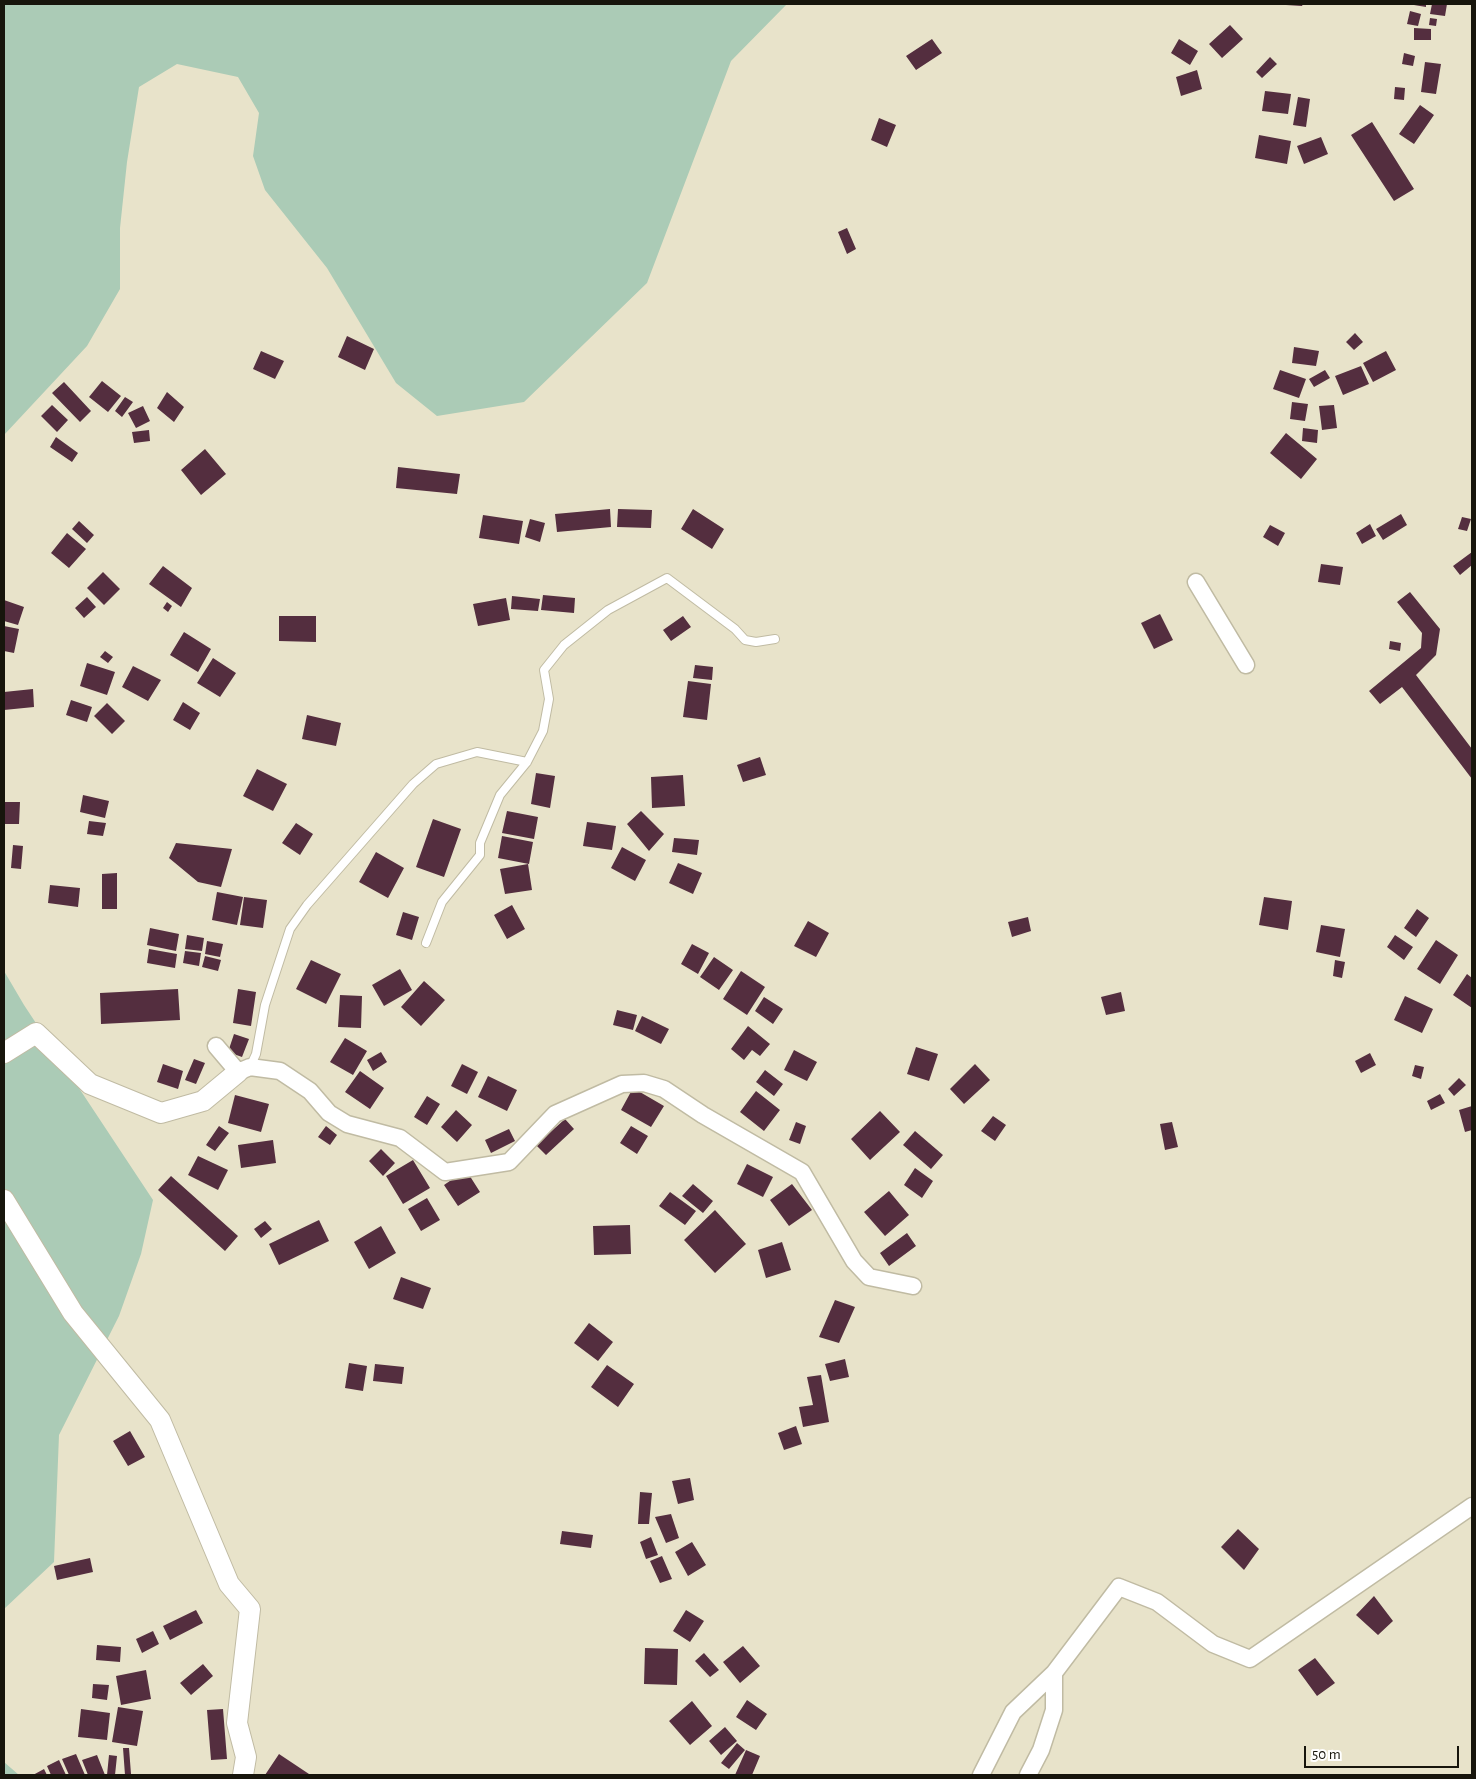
<!DOCTYPE html>
<html>
<head>
<meta charset="utf-8">
<style>
	body { margin:0 }
	#map { position:relative; width:1476px; height:1779px; overflow:hidden; background:#e8e3ca; font-family:"Alegreya Sans",sans-serif }
	canvas { display:block }
	.frame { position:absolute; inset:0; border:5px solid #17150c; pointer-events:none }
	.scale { position:absolute; left:1304px; top:1746px; width:155px; height:22px; box-sizing:border-box; border:2px solid #17150c; border-top:0; padding-left:6px; font-size:15px; line-height:18px; white-space:nowrap; color:#17150c; -webkit-text-stroke:4px #fff; paint-order:stroke }
</style>
</head>
<body>
<div id="map">
<canvas width="1476" height="1779"></canvas>
<div class="frame"></div>
<div class="scale">50 m</div>
</div>
<script>
const c = document.querySelector('canvas').getContext('2d');
c.lineJoin = 'round';
function paint(path, color) {
  c.fillStyle = color;
  c.fill(path, 'evenodd');
}
function shape(rows) {
  const path = new Path2D();
  for (const r of rows) {
    path.moveTo(r[0], r[1]);
    for (let i = 2; i < r.length; i += 2) path.lineTo(r[i], r[i + 1]);
  }
  return path;
}
function trace(path, color, width, dash) {
  c.strokeStyle = color;
  c.lineWidth = width;
  c.lineCap = dash ? 'butt' : 'round';
  c.setLineDash(dash || []);
  c.stroke(path);
}
paint(shape([
	[4,4,787,4,731,61,647,283,524,402,437,416,396,383,327,268,265,190,253,156,259,113,238,77,177,64,139,87,127,162,120,228,120,289,87,346,4,435],
	[4,971,24,1005,153,1200,141,1254,119,1316,59,1435,54,1562,4,1609],
	[4,1762,19,1775,4,1775]
]), '#abcbb6');
paint(shape([
	[1286,4,1303,4,1302,6,1286,5],
	[1408,4,1426,4,1426,7],
	[1432,4,1447,4,1445,16,1430,14],
	[1410,11,1421,14,1418,26,1407,24],
	[1430,18,1437,19,1436,26,1429,25],
	[1230,25,1243,39,1222,58,1209,44],
	[1414,28,1431,29,1431,40,1414,40],
	[932,39,942,53,916,70,906,56],
	[1179,39,1198,51,1190,65,1171,53],
	[1404,53,1415,56,1413,66,1402,64],
	[1270,57,1277,64,1262,78,1256,72],
	[1425,62,1441,64,1436,94,1421,92],
	[1197,70,1202,89,1181,96,1176,77],
	[1395,87,1405,88,1404,100,1394,99],
	[1265,91,1291,94,1288,114,1262,111],
	[1298,97,1310,99,1306,127,1293,125],
	[1420,105,1434,115,1414,144,1399,134],
	[879,118,896,125,887,147,871,140],
	[1372,122,1414,189,1394,201,1351,135],
	[1259,135,1291,141,1287,164,1255,158],
	[1321,137,1328,154,1304,164,1297,146],
	[847,228,856,249,847,254,838,232],
	[1355,333,1363,342,1354,350,1346,342],
	[347,336,374,349,365,370,338,357],
	[1294,347,1319,351,1316,366,1292,363],
	[261,351,284,361,275,379,253,369],
	[1386,351,1396,370,1373,382,1363,363],
	[1361,366,1369,384,1343,395,1335,376],
	[1280,370,1306,379,1299,398,1273,389],
	[1325,370,1330,378,1314,387,1309,379],
	[102,381,121,396,108,412,89,397],
	[64,382,91,411,80,422,52,393],
	[167,392,184,407,174,422,157,408],
	[125,397,133,402,122,417,115,411],
	[1292,402,1308,404,1305,421,1290,419],
	[52,405,68,420,57,432,41,416],
	[1334,405,1337,428,1322,430,1319,406],
	[143,406,150,421,136,428,128,413],
	[1303,428,1318,430,1317,443,1302,441],
	[149,430,150,441,134,443,132,432],
	[1286,433,1317,459,1301,479,1270,453],
	[56,437,78,453,72,462,50,447],
	[205,449,226,474,201,495,181,470],
	[398,467,460,474,457,494,396,488],
	[610,509,611,527,557,532,555,514],
	[618,509,652,510,651,528,617,527],
	[693,509,724,529,712,549,681,529],
	[1401,514,1407,525,1383,540,1376,529],
	[483,515,523,521,519,544,479,538],
	[1462,517,1471,519,1467,531,1458,529],
	[530,519,545,523,540,542,525,537],
	[79,521,94,535,87,543,72,529],
	[1370,524,1376,536,1362,544,1356,533],
	[1270,525,1285,533,1278,546,1263,537],
	[67,533,86,549,69,568,51,553],
	[1472,552,1472,565,1460,575,1453,566],
	[1321,564,1343,567,1340,585,1318,582],
	[163,566,192,588,181,607,149,584],
	[103,572,120,589,104,605,87,588],
	[1410,592,1440,629,1436,655,1416,675,1472,749,1472,779,1402,687,1380,704,1369,691,1421,648,1422,633,1397,602],
	[543,595,575,598,574,613,541,610],
	[512,596,540,599,538,611,511,609],
	[87,597,96,607,84,618,75,608],
	[506,598,510,620,478,626,473,604],
	[4,600,24,607,18,625,4,621],
	[167,602,172,606,168,612,163,608],
	[1160,614,1173,640,1154,649,1141,623],
	[279,616,316,616,316,642,279,641],
	[683,616,691,627,671,641,663,630],
	[4,626,19,629,14,653,4,651],
	[184,632,211,649,198,672,170,655],
	[1390,641,1401,643,1400,651,1389,649],
	[105,651,113,657,108,663,100,657],
	[213,658,236,673,220,697,197,683],
	[87,663,115,672,107,695,80,686],
	[695,665,713,667,712,680,693,678],
	[133,666,161,680,148,701,122,687],
	[688,681,711,684,707,720,683,717],
	[33,689,34,707,4,710,4,692],
	[71,700,92,707,87,722,66,715],
	[183,702,200,713,190,730,173,720],
	[107,703,125,721,112,734,94,716],
	[307,715,341,723,336,746,302,739],
	[760,757,766,775,743,782,737,765],
	[257,769,287,784,273,811,243,796],
	[536,773,555,776,550,808,531,804],
	[683,775,685,806,652,808,651,777],
	[83,795,109,801,105,818,80,812],
	[4,802,20,802,19,824,4,824],
	[507,811,538,817,534,839,502,833],
	[641,811,664,834,649,851,627,824],
	[433,819,461,829,444,877,416,867],
	[89,821,106,823,103,836,87,834],
	[587,822,616,826,612,850,583,846],
	[296,823,313,834,300,855,282,843],
	[502,836,533,842,529,864,498,858],
	[674,838,699,840,697,855,672,852],
	[176,843,232,849,221,887,198,882,169,858],
	[13,845,23,846,21,869,11,868],
	[622,847,646,860,635,881,611,868],
	[376,852,404,868,388,898,359,882],
	[678,863,702,873,693,894,669,883],
	[528,864,532,890,505,894,500,869],
	[117,873,117,909,102,909,102,874],
	[50,885,80,888,78,907,48,903],
	[217,892,243,897,237,925,212,920],
	[244,897,267,900,263,928,240,925],
	[1264,897,1292,901,1288,930,1259,925],
	[512,905,525,929,507,939,494,915],
	[1417,909,1429,918,1416,937,1404,928],
	[403,912,419,917,412,940,396,935],
	[1028,917,1031,931,1012,937,1008,922],
	[808,921,829,933,816,957,794,946],
	[1321,925,1345,929,1340,957,1316,952],
	[150,928,179,934,176,951,147,945],
	[187,935,204,938,202,951,185,949],
	[1395,935,1413,947,1404,960,1387,947],
	[1436,940,1458,955,1440,984,1417,969],
	[207,941,223,944,220,957,205,954],
	[692,944,709,953,698,974,681,964],
	[149,949,177,954,175,968,147,963],
	[185,951,201,953,199,966,183,963],
	[205,956,221,960,218,971,202,967],
	[714,957,733,970,719,990,700,977],
	[311,960,341,974,326,1004,296,989],
	[1335,960,1345,962,1342,978,1333,976],
	[400,969,412,990,384,1006,372,985],
	[741,971,765,987,747,1015,723,999],
	[1467,974,1472,978,1472,1008,1453,995],
	[424,981,445,1000,421,1026,401,1007],
	[178,989,180,1020,101,1024,100,993],
	[238,989,256,992,251,1026,233,1023],
	[1121,992,1125,1011,1106,1015,1101,997],
	[340,995,362,996,361,1028,338,1027],
	[1405,996,1433,1009,1422,1033,1394,1020],
	[764,997,783,1009,773,1024,755,1011],
	[617,1010,637,1015,633,1030,613,1025],
	[642,1016,669,1029,661,1044,635,1031],
	[748,1026,770,1044,760,1056,752,1050,744,1060,731,1049],
	[234,1034,249,1039,242,1057,228,1052],
	[345,1038,367,1051,353,1075,330,1062],
	[916,1047,938,1054,929,1081,907,1074],
	[794,1050,817,1062,807,1081,784,1070],
	[381,1052,387,1062,373,1071,367,1060],
	[1370,1053,1376,1065,1361,1073,1355,1061],
	[194,1059,205,1063,196,1084,185,1080],
	[163,1064,183,1071,178,1089,157,1082],
	[462,1064,478,1072,467,1094,451,1086],
	[975,1064,990,1080,964,1104,950,1089],
	[1415,1065,1424,1067,1421,1079,1412,1076],
	[765,1070,783,1084,774,1096,756,1082],
	[360,1071,384,1088,370,1109,345,1092],
	[488,1076,517,1090,507,1111,478,1097],
	[1459,1078,1466,1085,1454,1096,1448,1089],
	[633,1088,664,1106,651,1127,621,1110],
	[756,1091,780,1110,764,1131,740,1112],
	[1440,1094,1445,1103,1431,1110,1427,1101],
	[235,1095,269,1104,261,1132,228,1123],
	[427,1096,440,1104,427,1125,414,1117],
	[1472,1106,1472,1130,1465,1132,1459,1110],
	[456,1110,472,1125,457,1142,441,1127],
	[880,1111,900,1132,870,1160,851,1139],
	[993,1116,1006,1125,995,1141,981,1131],
	[565,1119,574,1129,546,1155,536,1145],
	[796,1122,806,1126,800,1144,789,1140],
	[1172,1122,1178,1147,1165,1150,1160,1124],
	[219,1126,229,1133,215,1151,206,1145],
	[326,1126,337,1135,330,1145,318,1137],
	[631,1126,648,1136,637,1154,620,1143],
	[509,1129,515,1141,491,1153,485,1140],
	[915,1131,943,1155,931,1169,903,1145],
	[273,1140,276,1163,241,1168,238,1145],
	[381,1149,395,1163,383,1176,369,1161],
	[198,1156,228,1170,218,1190,188,1175],
	[413,1160,430,1188,403,1204,386,1176],
	[747,1164,773,1177,763,1197,737,1184],
	[915,1168,933,1181,922,1198,904,1185],
	[466,1170,480,1192,458,1206,444,1185],
	[171,1176,238,1236,225,1251,158,1190],
	[693,1184,713,1201,703,1213,682,1196],
	[792,1184,812,1210,789,1226,770,1200],
	[889,1191,909,1215,885,1236,864,1212],
	[670,1192,696,1211,685,1225,659,1206],
	[427,1198,440,1220,421,1231,408,1209],
	[715,1210,746,1244,715,1273,684,1240],
	[319,1220,329,1241,279,1265,269,1244],
	[265,1221,272,1229,261,1238,254,1229],
	[630,1225,631,1254,594,1255,593,1226],
	[381,1226,396,1253,369,1269,354,1242],
	[907,1233,916,1246,889,1266,880,1253],
	[782,1242,791,1270,766,1278,758,1250],
	[401,1277,431,1288,423,1309,393,1299],
	[835,1300,855,1307,839,1343,819,1337],
	[589,1323,613,1342,598,1361,574,1343],
	[845,1359,849,1377,830,1381,825,1364],
	[349,1363,367,1366,363,1391,345,1388],
	[375,1364,404,1367,402,1384,373,1381],
	[607,1365,634,1384,618,1407,591,1387],
	[821,1375,829,1422,803,1427,799,1407,813,1405,807,1377],
	[796,1426,802,1444,784,1450,778,1433],
	[130,1431,145,1457,128,1466,113,1441],
	[690,1478,694,1500,678,1504,672,1481],
	[640,1492,652,1493,649,1524,638,1524],
	[671,1514,679,1538,666,1543,655,1517],
	[1238,1529,1259,1549,1244,1570,1221,1547],
	[562,1531,593,1535,591,1548,560,1544],
	[651,1537,658,1555,646,1559,640,1542],
	[692,1542,706,1565,688,1576,675,1552],
	[662,1556,672,1579,660,1583,650,1561],
	[90,1558,93,1572,57,1580,54,1566],
	[1374,1596,1393,1621,1378,1635,1356,1615],
	[196,1610,203,1623,170,1640,163,1626],
	[686,1610,704,1621,690,1642,673,1631],
	[153,1631,159,1644,142,1653,136,1639],
	[97,1645,121,1647,120,1662,96,1660],
	[743,1646,760,1666,740,1683,723,1662],
	[645,1648,678,1649,677,1685,644,1684],
	[704,1653,719,1670,710,1677,695,1661],
	[1315,1658,1335,1683,1317,1696,1298,1670],
	[203,1664,213,1676,191,1695,180,1683],
	[146,1670,151,1699,121,1705,116,1676],
	[93,1684,109,1685,107,1700,92,1698],
	[747,1700,767,1714,756,1730,736,1717],
	[692,1701,712,1726,690,1745,669,1721],
	[118,1707,143,1711,137,1746,112,1742],
	[81,1709,110,1713,107,1740,78,1737],
	[223,1709,227,1759,211,1760,207,1710],
	[725,1727,737,1741,721,1755,709,1741],
	[737,1743,745,1750,729,1769,721,1763],
	[123,1748,129,1748,131,1774,125,1775],
	[746,1750,760,1756,752,1775,735,1775],
	[76,1754,85,1775,69,1775,62,1759],
	[279,1754,309,1774,308,1775,265,1775],
	[97,1755,105,1775,88,1775,82,1760],
	[109,1755,117,1756,115,1775,107,1775],
	[59,1760,66,1775,51,1775,47,1766],
	[44,1769,47,1775,33,1775]
]), '#542e3f');
const service = shape([
	[426,943,442,902,480,855,480,843,500,795,527,762,543,731,549,699,544,670,564,645,608,610,667,578,735,629,745,640,756,642,775,639],
	[250,1067,256,1054,265,1005,290,929,307,905,413,784,436,764,477,752,527,762]
]);
const minor = shape([
	[1196,582,1246,665],
	[216,1046,238,1072,250,1067,280,1071,310,1091,329,1113,347,1124,400,1138,445,1172,509,1162,555,1114,622,1084,644,1083,664,1089,703,1115,802,1172,854,1261,869,1277,913,1286],
	[981,1775,1013,1712,1054,1673,1119,1587,1157,1602,1213,1644,1250,1659,1472,1506],
	[1028,1775,1041,1750,1054,1710,1054,1673]
]);
const tertiary = shape([
	[4,1053,36,1033,90,1084,161,1113,203,1101,238,1072],
	[4,1200,73,1313,160,1420,229,1584,250,1609,237,1723,246,1757,243,1775]
]);
trace(service, '#c0bba3', 10);
trace(minor, '#c0bba3', 19);
trace(tertiary, '#c0bba3', 22);
trace(service, '#fff', 8);
trace(minor, '#fff', 16);
trace(tertiary, '#fff', 20);
</script>
</body>
</html>
